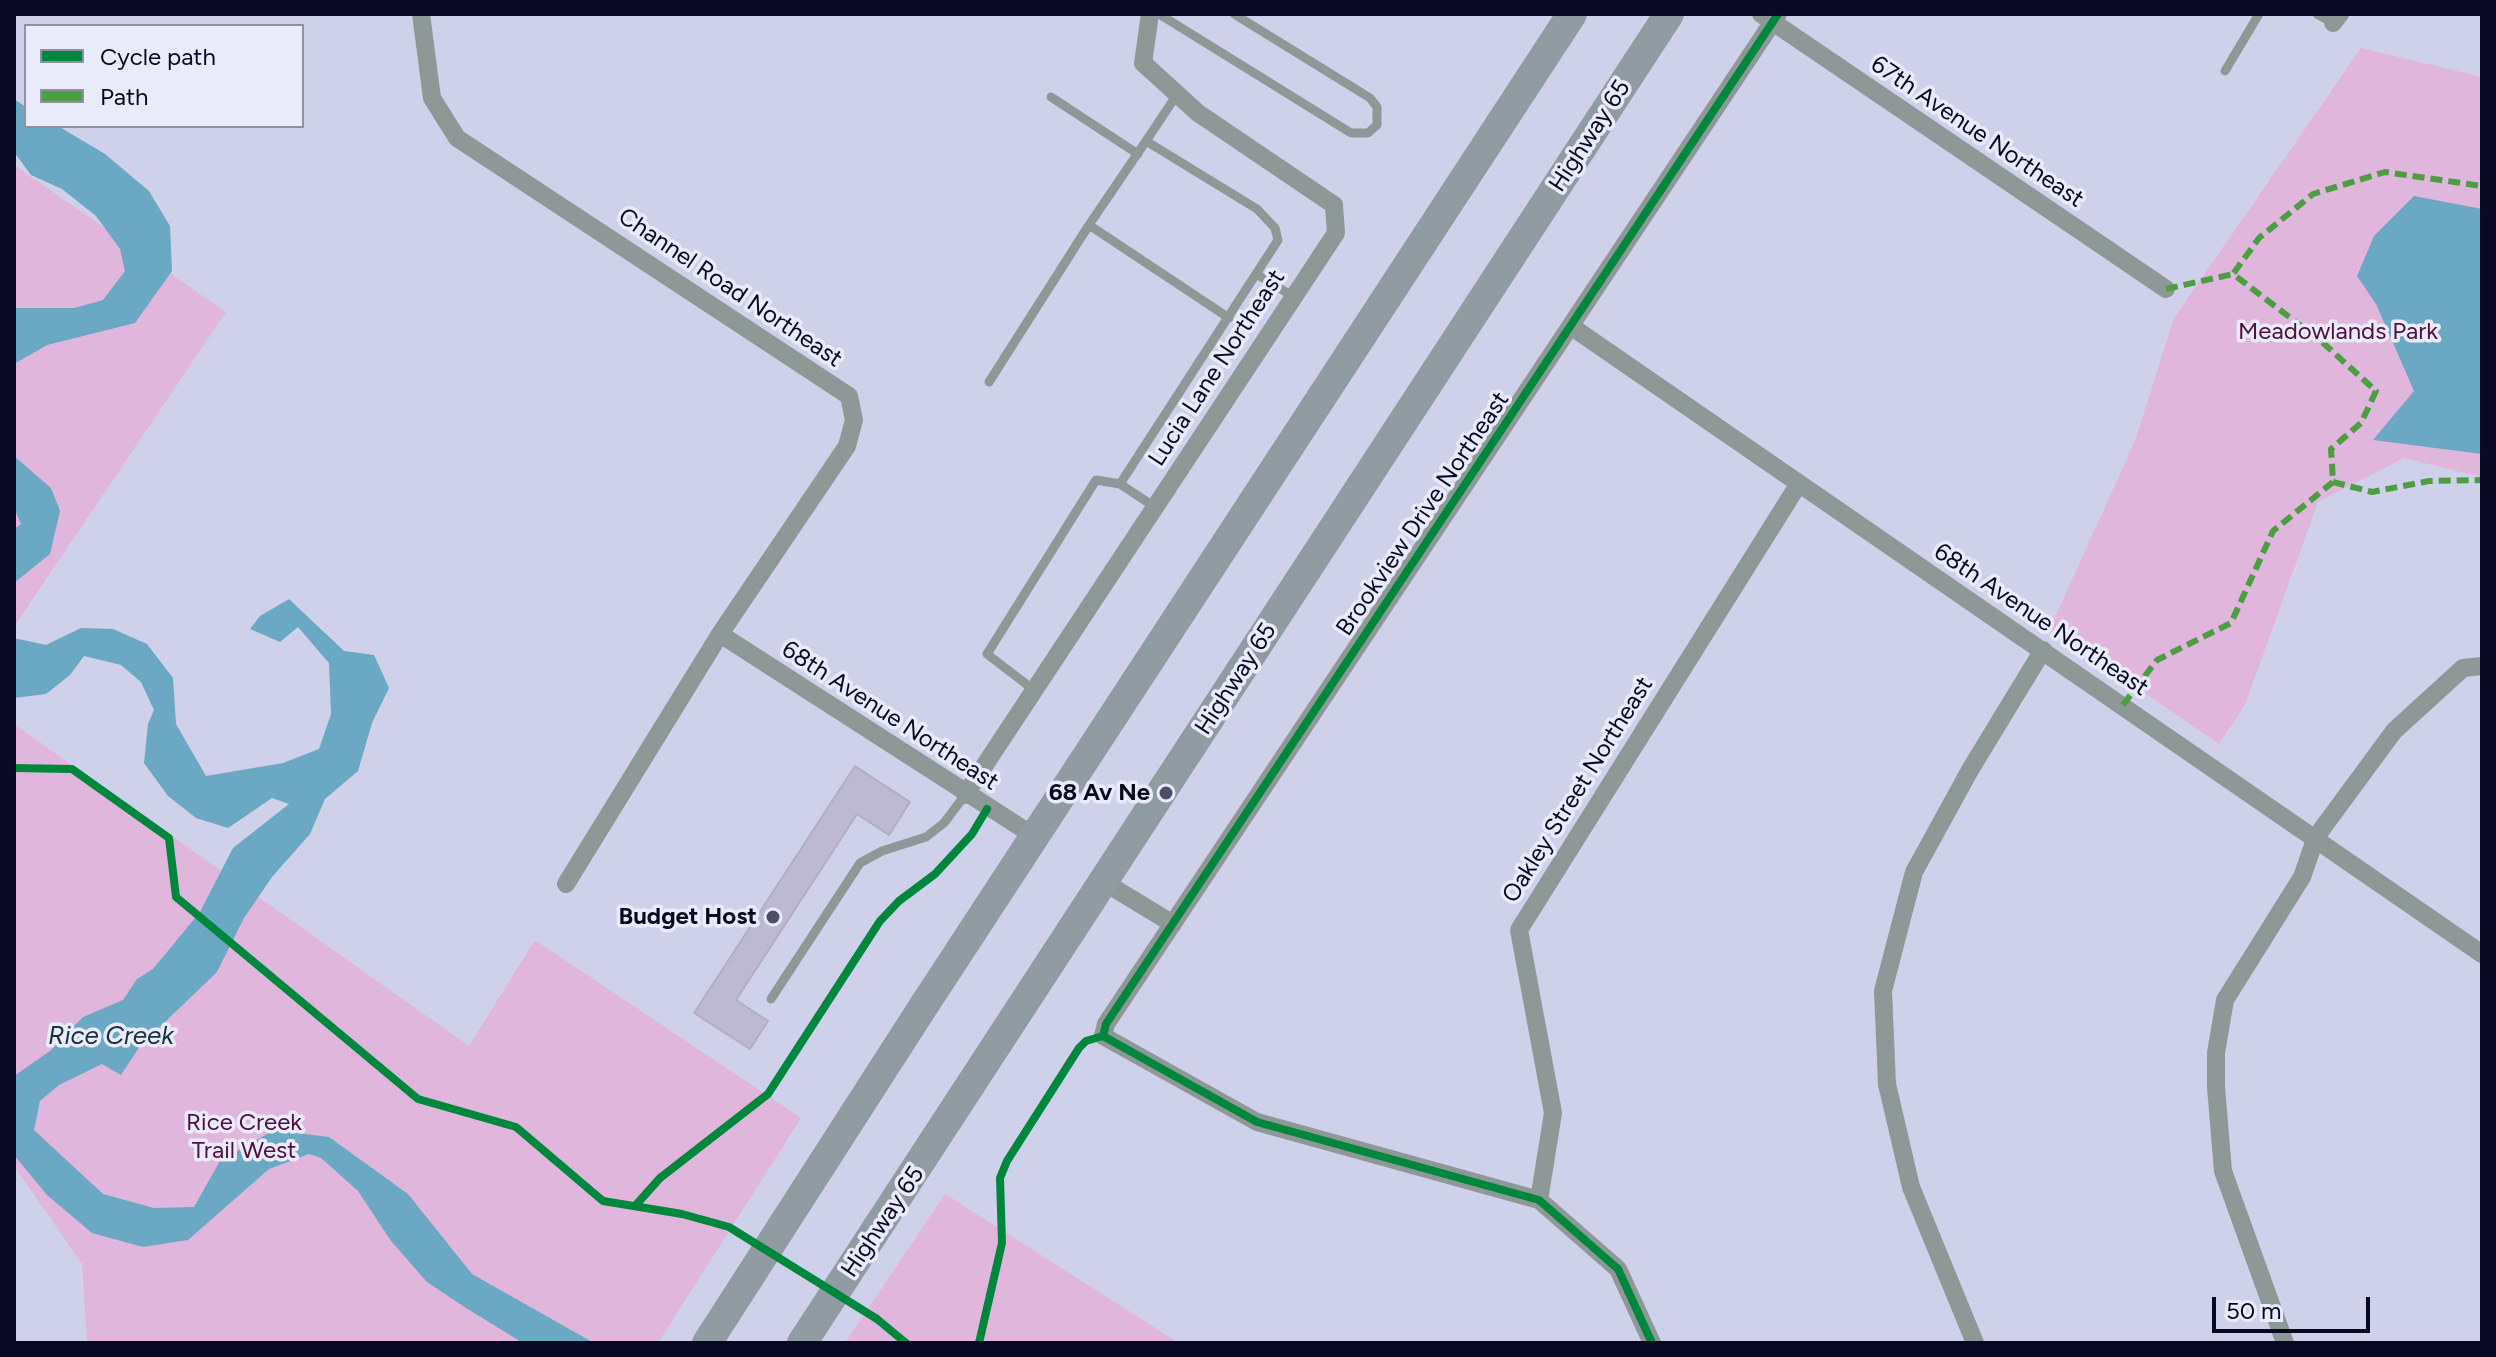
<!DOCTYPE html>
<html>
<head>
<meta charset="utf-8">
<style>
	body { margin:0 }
	#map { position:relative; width:2496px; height:1357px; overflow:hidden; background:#cfd1ea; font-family:Figtree,sans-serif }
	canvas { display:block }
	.frame { position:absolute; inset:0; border:16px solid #090822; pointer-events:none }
	.legend { position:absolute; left:24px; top:24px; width:280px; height:104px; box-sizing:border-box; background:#e9ebfb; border:2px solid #8f90a4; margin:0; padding:10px 14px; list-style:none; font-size:24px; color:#090822 }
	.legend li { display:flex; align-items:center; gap:16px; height:40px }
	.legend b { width:40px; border:2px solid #8f90a4 }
	.scale { position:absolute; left:2212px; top:1297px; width:158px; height:36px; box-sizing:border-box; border:4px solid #090822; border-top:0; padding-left:10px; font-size:24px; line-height:28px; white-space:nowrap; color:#090822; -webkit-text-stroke:6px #e9ebfb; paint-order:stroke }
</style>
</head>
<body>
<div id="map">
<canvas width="2496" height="1357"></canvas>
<div class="frame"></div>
<ul class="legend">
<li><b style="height:10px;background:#00873e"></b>Cycle path</li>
<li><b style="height:10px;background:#4c9e41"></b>Path</li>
</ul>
<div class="scale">50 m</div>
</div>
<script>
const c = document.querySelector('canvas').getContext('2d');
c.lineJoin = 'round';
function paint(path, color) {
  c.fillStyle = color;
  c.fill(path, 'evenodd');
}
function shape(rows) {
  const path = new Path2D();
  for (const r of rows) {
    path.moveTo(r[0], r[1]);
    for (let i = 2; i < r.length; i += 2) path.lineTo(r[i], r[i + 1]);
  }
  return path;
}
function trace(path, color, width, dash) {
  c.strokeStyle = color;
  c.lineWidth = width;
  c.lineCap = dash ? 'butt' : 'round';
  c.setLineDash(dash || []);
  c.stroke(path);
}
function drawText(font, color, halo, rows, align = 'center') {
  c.font = font + ' Figtree,sans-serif';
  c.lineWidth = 7;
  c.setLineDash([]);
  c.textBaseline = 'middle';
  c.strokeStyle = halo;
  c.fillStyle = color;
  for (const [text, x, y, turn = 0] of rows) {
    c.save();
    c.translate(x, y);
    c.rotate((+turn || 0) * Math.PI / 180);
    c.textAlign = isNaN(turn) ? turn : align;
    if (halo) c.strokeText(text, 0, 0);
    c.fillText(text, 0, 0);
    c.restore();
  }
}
paint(shape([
	[2361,48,2482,77,2482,477,2404,458,2318,502,2245,705,2219,744,2050,628,2135,441,2174,318],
	[14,165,226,312,14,627],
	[14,724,469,1046,535,940,801,1118,658,1343,87,1343,82,1264,14,1166],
	[945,1194,1179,1343,845,1343]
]), '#e0b6dc');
paint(shape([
	[14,99,26,107,26,126,58,126,105,154,149,191,170,226,172,271,135,323,47,345,14,364,14,308,74,308,103,300,125,271,120,249,96,216,62,189,31,175,14,152],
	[2414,196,2482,209,2482,454,2373,440,2414,391,2376,304,2357,276,2374,236],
	[14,456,51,488,60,511,50,554,14,583,14,529,21,524,14,508],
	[289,599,344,651,374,655,389,688,372,723,358,771,325,799,310,834,272,877,244,918,217,972,140,1046,121,1075,102,1064,59,1085,40,1101,34,1130,103,1194,154,1208,194,1207,220,1161,274,1130,329,1137,408,1194,472,1274,594,1343,523,1343,466,1308,427,1282,391,1241,358,1191,321,1158,309,1154,269,1169,188,1240,143,1247,92,1233,47,1195,14,1155,14,1076,50,1051,83,1017,123,1000,137,979,153,969,200,912,233,848,289,804,272,798,228,828,196,818,168,796,144,763,148,724,154,710,141,682,121,665,84,656,70,675,46,694,14,698,14,638,46,645,81,628,113,629,147,644,173,678,176,724,206,776,283,763,319,749,331,714,329,663,298,627,280,642,250,629,260,616]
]), '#6aa8c3');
const building = shape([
	[855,766,910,802,889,835,857,814,736,1000,768,1021,750,1049,694,1013,855,766]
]);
paint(building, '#bdb9d2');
trace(building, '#b1adc5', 2);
trace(shape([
	[1159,14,1351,133,1368,133,1377,125,1377,107,1370,98,1234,14],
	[2317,14,2333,23],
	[2225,71,2259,14],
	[1051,97,1138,154],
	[1089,225,1146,141],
	[1258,275,1294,297],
	[989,382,1089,225,1229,318],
	[1120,484,1278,240,1275,228,1257,209,1146,141,1176,96],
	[1034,690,987,654,1096,480,1120,484,1155,507],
	[771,999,860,863,882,851,926,837,944,823,965,795]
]), '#8e9897', 9);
trace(shape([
	[421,14,432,98,457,138,849,396,854,420,847,446,720,634,566,884],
	[1761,14,2166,289],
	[2333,23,2340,14],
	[1572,327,2482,954],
	[720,634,1034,836],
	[965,795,1336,233,1334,205,1198,113,1143,63,1150,14],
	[1104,882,1173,924],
	[1539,1200,1553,1113,1519,930,1798,485],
	[1652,1343,1618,1269,1539,1200,1257,1122,1103,1036,1106,1024,1778,14],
	[1975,1343,1911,1187,1887,1084,1883,991,1914,872,1970,770,2043,650],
	[2285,1343,2223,1171,2216,1087,2216,1053,2225,1000,2302,877,2316,837,2394,731,2463,668,2482,666]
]), '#8e9897', 18);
trace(shape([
	[707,1343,921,1010,1572,14],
	[802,1343,1669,14]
]), '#919ca2', 30);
trace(shape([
	[2166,289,2233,274],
	[2333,482,2372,492,2429,481,2482,480],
	[2123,705,2157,660,2231,623,2273,531,2333,482,2331,449,2361,423,2376,391,2322,342,2233,274,2259,238,2313,194,2385,172,2482,186]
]), '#4c9e41', 6, [12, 6]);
trace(shape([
	[14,768,72,769,169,838,176,897,418,1099,516,1127,603,1201,682,1214,729,1227,877,1319,906,1343],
	[1103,1036,1106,1024,1778,14],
	[1103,1036,1257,1122,1539,1200,1618,1269,1652,1343],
	[635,1206,660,1178,768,1094,880,921,899,901,935,874,972,834,987,809],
	[979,1343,1002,1243,1000,1178,1007,1161,1079,1048,1086,1041,1103,1036]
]), '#00873e', 8);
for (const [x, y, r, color] of [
	[1166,793,8,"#4e4e68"],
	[773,917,8,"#4e4e68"]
]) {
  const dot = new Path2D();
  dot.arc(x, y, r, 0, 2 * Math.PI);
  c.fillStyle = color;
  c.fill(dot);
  trace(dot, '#e9ebfb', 3);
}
drawText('24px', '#090822', '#e9ebfb', [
	["67th Avenue Northeast",1977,132,34],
	["Highway 65",1590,136,-57],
	["Channel Road Northeast",730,288,34],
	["Lucia Lane Northeast",1217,368,-57],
	["Brookview Drive Northeast",1423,514,-56],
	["68th Avenue Northeast",2041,620,34],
	["Highway 65",1236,679,-57],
	["68th Avenue Northeast",890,716,33],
	["Oakley Street Northeast",1578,790,-58],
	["Highway 65",883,1222,-56]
]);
drawText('24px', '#500f3e', '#e9ebfb', [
	["Meadowlands Park",2338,332],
	["Rice Creek",244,1123],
	["Trail West",244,1151]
]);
drawText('bold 24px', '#090822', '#e9ebfb', [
	["68 Av Ne",1150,793],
	["Budget Host",757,917]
], 'right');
drawText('italic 26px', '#16313a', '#e9ebfb', [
	["Rice Creek",111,1036]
]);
</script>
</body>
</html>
